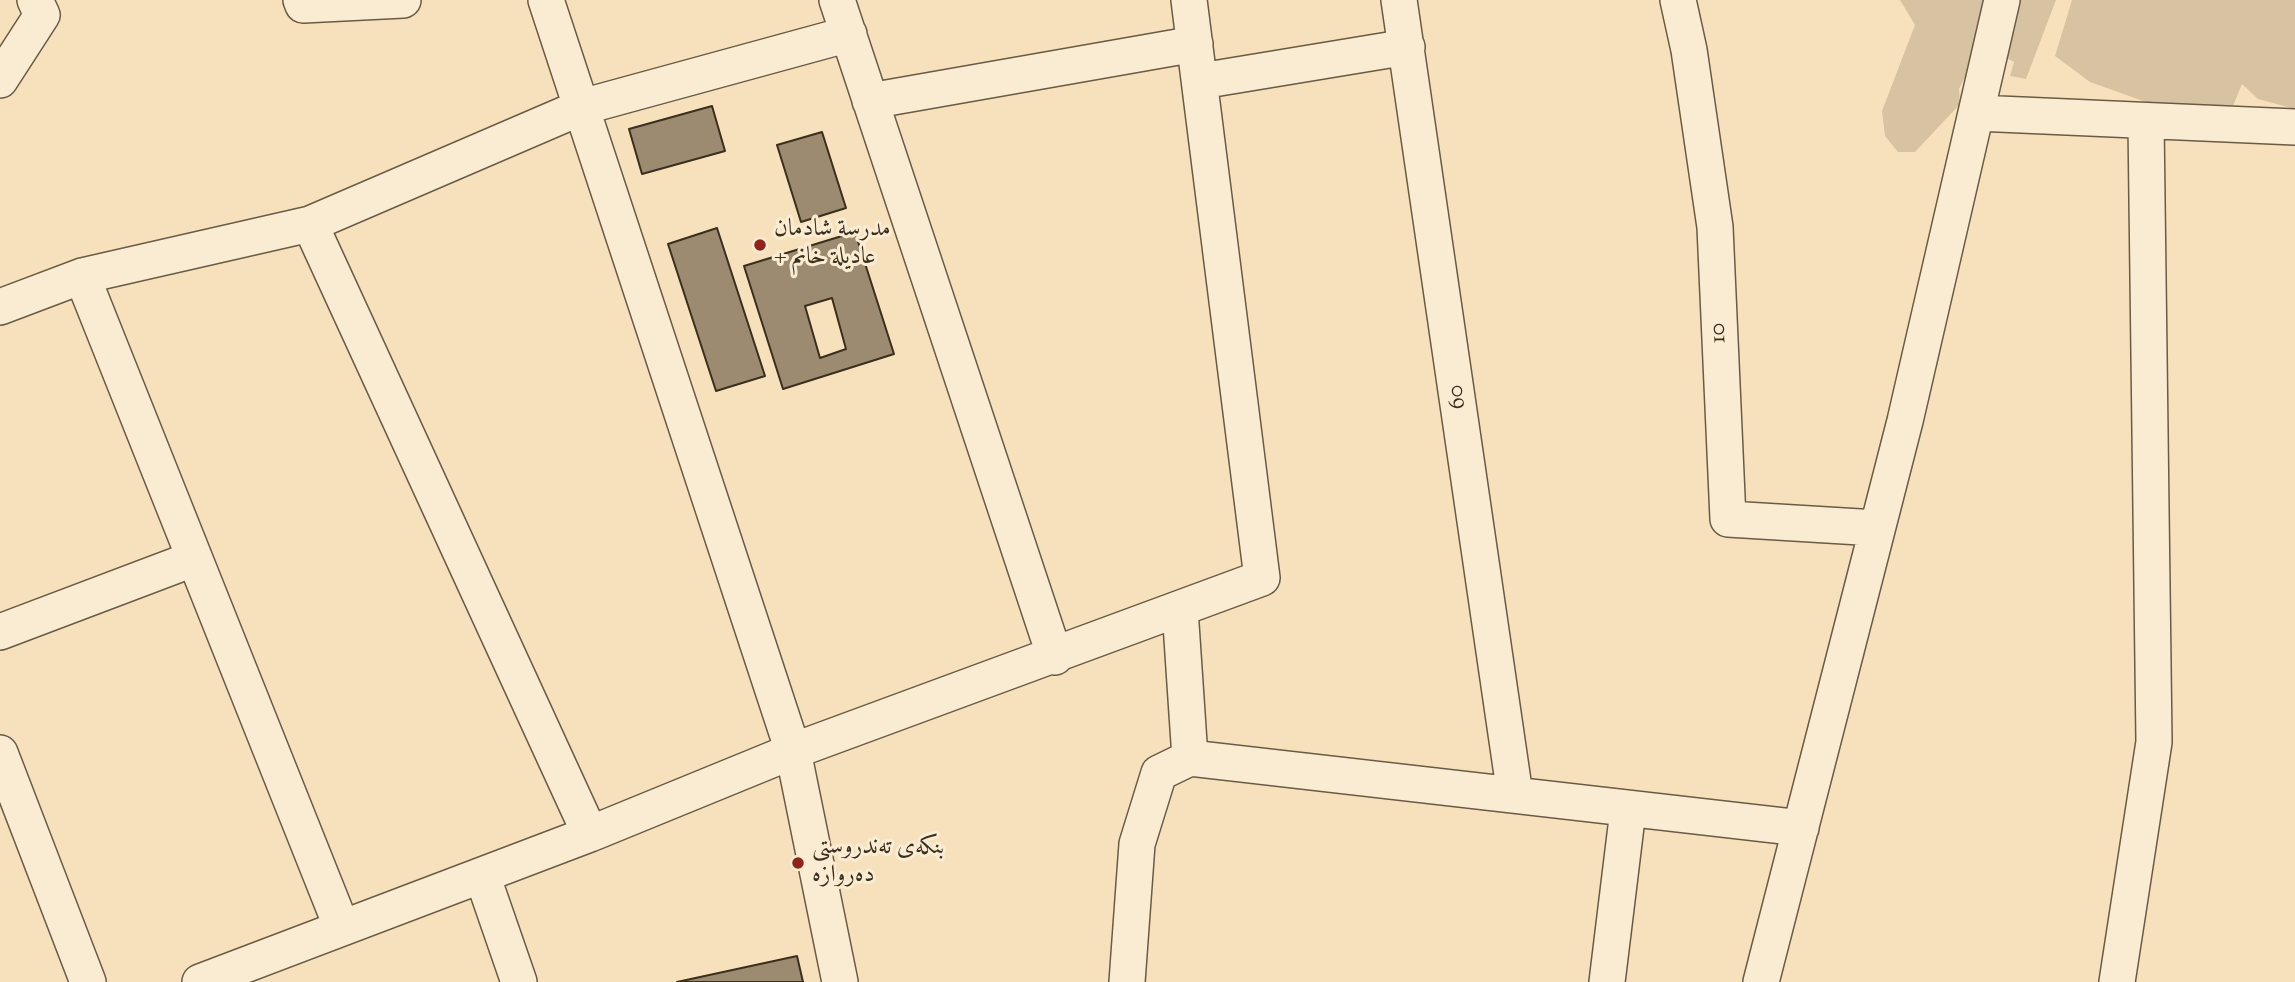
<!DOCTYPE html>
<html>
<head>
<meta charset="utf-8">
<style>
	body { margin:0 }
	canvas { display:block; background:#f7e1bc }
</style>
</head>
<body>
<canvas width="2295" height="982"></canvas>
<script>
const c = document.querySelector('canvas').getContext('2d');
c.lineJoin = 'round';
function paint(path, color) {
  c.fillStyle = color;
  c.fill(path, 'evenodd');
}
function shape(rows) {
  const path = new Path2D();
  for (const r of rows) {
    path.moveTo(r[0], r[1]);
    for (let i = 2; i < r.length; i += 2) path.lineTo(r[i], r[i + 1]);
  }
  return path;
}
function trace(path, color, width, dash) {
  c.strokeStyle = color;
  c.lineWidth = width;
  c.lineCap = dash ? 'butt' : 'round';
  c.setLineDash(dash || []);
  c.stroke(path);
}
function drawText(font, color, halo, rows, align = 'center') {
  c.font = font + ' "Sorts Mill Goudy",Amiri,serif';
  c.lineWidth = 6;
  c.setLineDash([]);
  c.textBaseline = 'middle';
  c.strokeStyle = halo;
  c.fillStyle = color;
  for (const [text, x, y, turn = 0] of rows) {
    c.save();
    c.translate(x, y);
    c.rotate((+turn || 0) * Math.PI / 180);
    c.textAlign = isNaN(turn) ? turn : align;
    if (halo) c.strokeText(text, 0, 0);
    c.fillText(text, 0, 0);
    c.restore();
  }
}
paint(shape([
	[1900,0,2056,0,2026,79,2010,76,2014,62,2001,55,1967,73,1959,89,1960,104,1915,152,1898,152,1885,136,1882,111,1915,25],
	[2072,0,2295,0,2295,109,2258,99,2242,84,2233,106,2196,107,2146,102,2090,82,2055,56]
]), '#d7c3a1');
const building = shape([
	[712,106,725,151,642,174,629,129,712,106],
	[822,132,846,208,801,222,777,145,822,132],
	[717,228,765,376,716,391,668,244,717,228],
	[855,232,894,354,783,389,744,266,855,232],
	[832,298,846,349,820,358,805,306,832,298],
	[797,956,803,982,677,982,797,956]
]);
paint(building, '#9c8b70');
trace(building, '#3a2e1d', 2);
const minor = shape([
	[301,0,303,5,403,0],
	[546,0,793,751,840,982],
	[837,0,1055,657],
	[1399,0,1515,795],
	[1678,0,1689,50,1715,227,1728,519,1877,528],
	[0,80,42,15,35,0],
	[1201,81,1407,47],
	[870,101,1195,44],
	[1976,113,2295,127],
	[310,224,590,834],
	[82,276,342,928],
	[0,307,82,276,310,224,582,107,849,34],
	[1180,609,1190,758],
	[0,632,193,559],
	[0,753,88,982],
	[482,875,519,982],
	[200,982,590,834,793,751,1262,578,1189,0],
	[1127,982,1137,844,1159,773,1190,758,1801,828],
	[1607,982,1628,810],
	[1761,982,1905,421,2002,0],
	[2117,982,2154,742,2146,122]
]);
trace(minor, '#695b45', 38);
trace(minor, '#faecd3', 35);
for (const [x, y, r, color] of [
	[760,245,7,"#8f2418"],
	[798,863,7,"#8f2418"]
]) {
  const dot = new Path2D();
  dot.arc(x, y, r, 0, 2 * Math.PI);
  c.fillStyle = color;
  c.fill(dot);
  trace(dot, '#faecd3', 2.5);
}
drawText('24px', '#3a2e1d', '#faecd3', [
	["مدرسة شادمان",774,231],
	["+ عاديلة خانم",774,259],
	["بنکەی تەندروستی",812,849],
	["دەروازە",812,877]
], 'left');
drawText('24px', '#3a2e1d', '#faecd3', [
	["10",1720,333,-93],
	["09",1457,397,82]
]);
</script>
</body>
</html>
